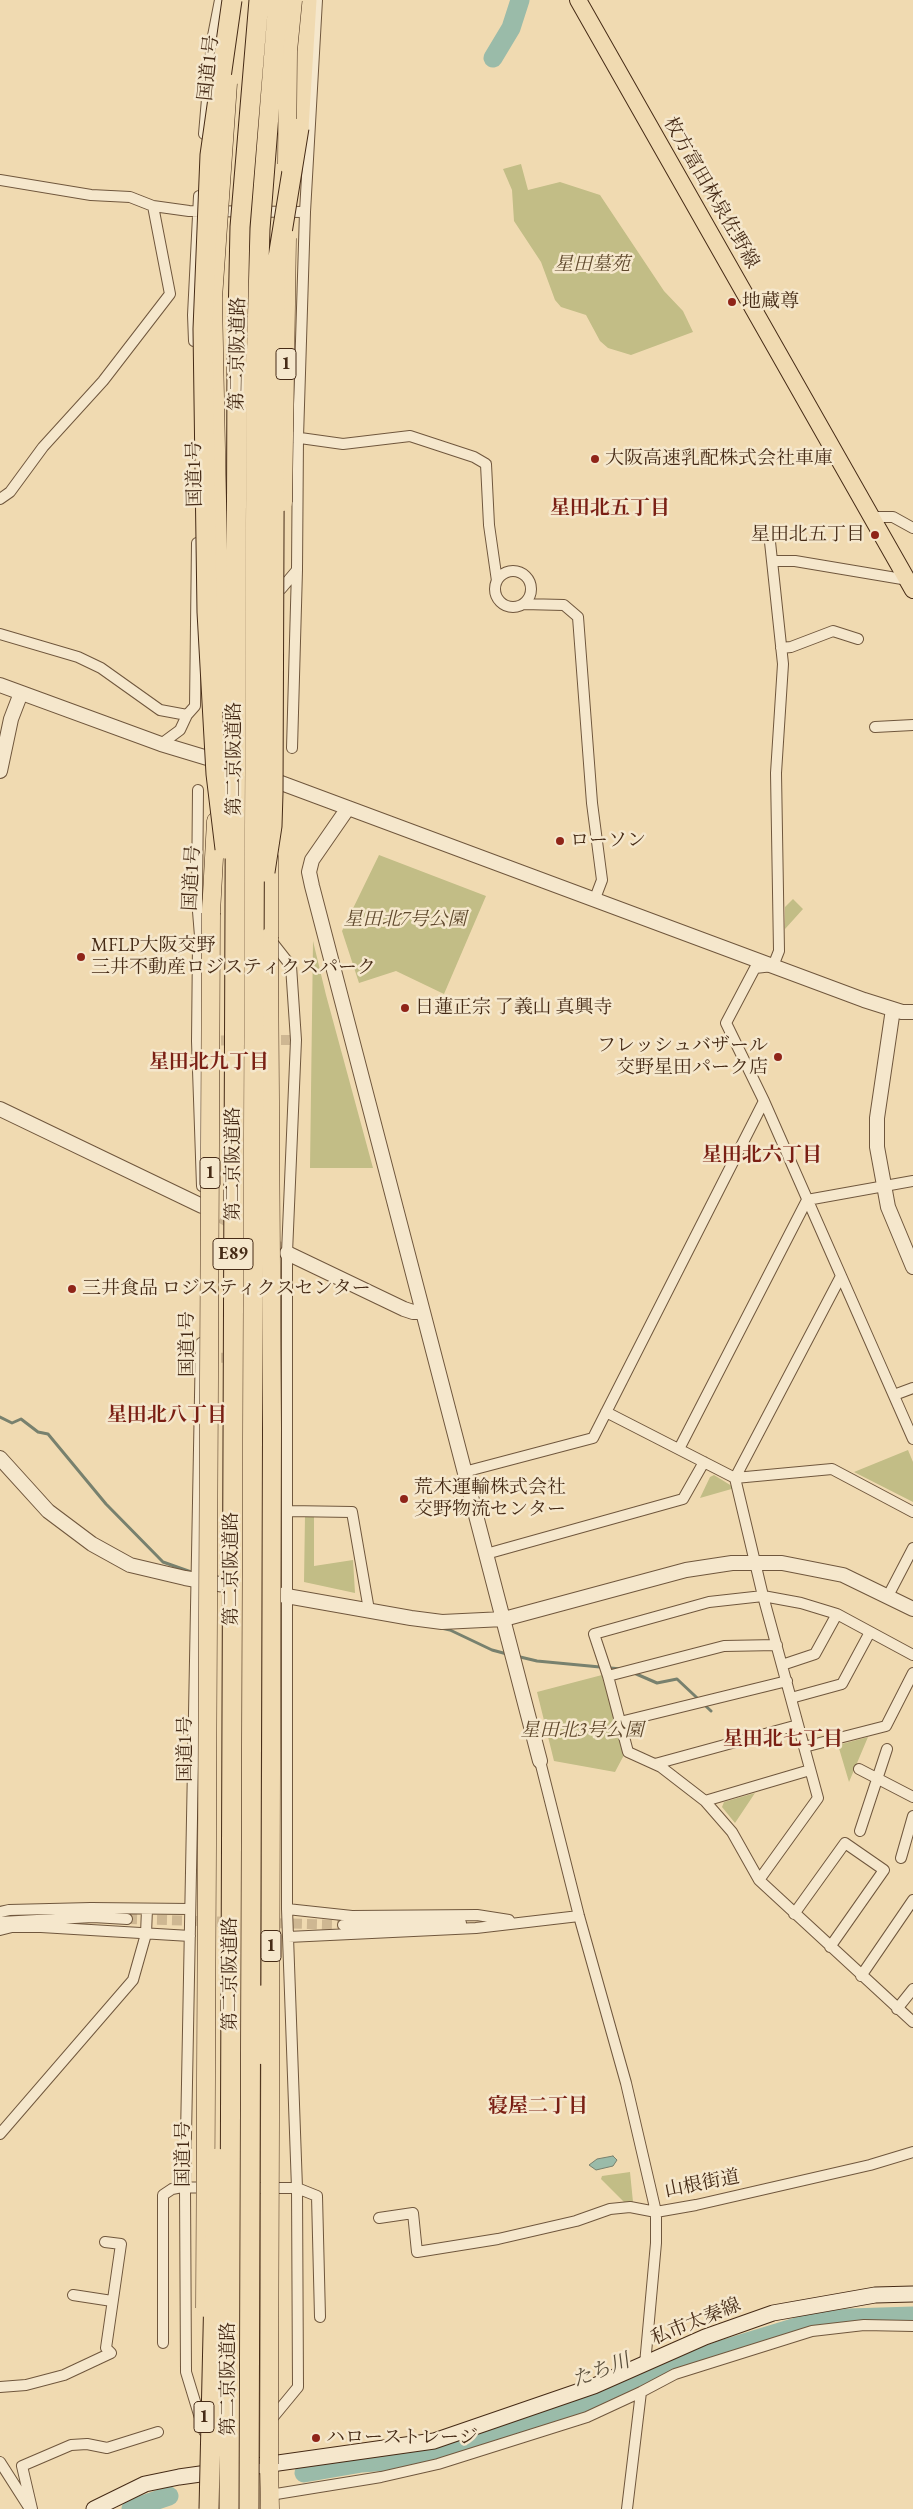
<!DOCTYPE html>
<html>
<head>
<meta charset="utf-8">
<style>
	body { margin:0 }
	canvas { display:block; background:#f0dab1 }
</style>
</head>
<body>
<canvas width="913" height="2509"></canvas>
<script>
const c = document.querySelector('canvas').getContext('2d');
c.lineJoin = 'round';
function paint(path, color) {
  c.fillStyle = color;
  c.fill(path, 'evenodd');
}
function shape(rows) {
  const path = new Path2D();
  for (const r of rows) {
    if (r.length === 3) {
      path.moveTo(r[0] + r[2], r[1]);
      path.arc(r[0], r[1], r[2], 0, 2 * Math.PI);
      continue;
    }
    path.moveTo(r[0], r[1]);
    for (let i = 2; i < r.length; i += 2) path.lineTo(r[i], r[i + 1]);
  }
  return path;
}
function trace(path, color, width, dash) {
  c.strokeStyle = color;
  c.lineWidth = width;
  c.lineCap = dash ? 'butt' : 'round';
  c.setLineDash(dash || []);
  c.stroke(path);
}
function drawText(font, color, halo, rows, align = 'center') {
  c.font = font + ' "EB Garamond","Noto Serif JP",serif';
  c.lineWidth = 5;
  c.setLineDash([]);
  c.textBaseline = 'middle';
  c.strokeStyle = halo;
  c.fillStyle = color;
  for (const [text, x, y, turn = 0] of rows) {
    c.save();
    c.translate(x, y);
    c.rotate((+turn || 0) * Math.PI / 180);
    c.textAlign = isNaN(turn) ? turn : align;
    if (halo) c.strokeText(text, 0, 0);
    c.fillText(text, 0, 0);
    c.restore();
  }
}
paint(shape([
	[521,164,528,190,560,182,600,195,664,291,683,311,693,332,631,355,608,348,600,341,586,315,561,307,555,300,541,262,514,221,512,190,503,169],
	[379,855,486,896,444,994,396,971,359,983,342,931],
	[793,899,803,909,785,929,785,907],
	[313,941,326,995,373,1168,310,1168],
	[908,1450,913,1462,913,1502,854,1472],
	[714,1475,735,1488,700,1498,710,1477],
	[305,1515,314,1517,314,1566,353,1560,355,1593,304,1582],
	[602,1675,624,1755,615,1772,554,1761,537,1692],
	[868,1737,849,1782,838,1745],
	[755,1793,735,1823,722,1807,724,1802],
	[630,2172,633,2202,625,2203,601,2179,602,2176]
]), '#c2bd86');
const water = shape([
	[613,2156,617,2160,613,2166,596,2170,589,2165,597,2159,613,2156]
]);
paint(water, '#9abba9');
trace(water, '#78816e', 1);
trace(shape([
	[0,1417,12,1423,21,1419,38,1432,48,1434,106,1504,163,1562,194,1573],
	[441,1628,450,1630,492,1650,507,1654],
	[516,1656,537,1661,621,1669],
	[634,1673,657,1683,677,1679,711,1711]
]), '#78816e', 3);
trace(shape([
	[493,58,511,28,520,0],
	[304,2473,362,2463,388,2461,461,2446,493,2437,557,2414,655,2374,724,2349,806,2324,849,2318,913,2316],
	[131,2509,169,2496]
]), '#9abba9', 19);
trace(shape([
	[266,1040,296,1040],
	[206,1041,239,1040],
	[206,1358,288,1357],
	[127,1919,343,1925]
]), '#ceb792', 10, [10, 5]);
trace(shape([
	[203,1206,287,1253]
]), '#ceb792', 14, [14, 7]);
const minor = shape([
	[204,134,212,41,220,0],
	[0,180,91,195,130,197,153,206,189,211,305,212],
	[194,341,193,315,199,196],
	[293,437,343,444,410,436,474,457,486,464,489,525,497,581],
	[0,499,10,492,43,447,103,381,170,294,153,206],
	[873,517,893,517,913,528],
	[770,542,783,664,776,773,779,951,773,966,755,968,726,1023,764,1101,913,1439],
	[772,561,795,561,908,580],
	[513,589,18],
	[281,589,297,570],
	[523,604,564,605,578,617,592,803,602,880,594,901],
	[0,634,78,657,101,668,160,710,187,715,195,706,197,543],
	[781,648,791,647,833,631,858,639],
	[875,727,913,725],
	[161,744,180,730,187,715],
	[292,748,297,570,298,437,305,212,317,0],
	[198,790,197,899,200,936],
	[269,938,291,966,296,1040,287,1253,287,1909,297,2188,298,2387,270,2421],
	[202,1186,197,1041,198,943,207,920],
	[841,1276,735,1478,763,1596,818,1798,759,1880,913,2022],
	[201,1343,185,2188,186,2372,204,2431],
	[894,1395,913,1388],
	[606,1412,735,1478,832,1469,913,1512],
	[679,1449,807,1200,913,1181],
	[464,1472,593,1438,764,1101],
	[288,1511,352,1512,369,1610],
	[486,1554,683,1499,704,1462],
	[888,1596,913,1548],
	[782,1665,815,1654,837,1614],
	[608,1676,724,1646,777,1645],
	[791,1698,842,1684,870,1632],
	[620,1722,787,1681],
	[804,1747,886,1726,913,1673],
	[540,1761,579,1916,626,2083,656,2212,656,2243,645,2364],
	[655,1764,798,1725],
	[859,1769,913,1797],
	[705,1801,810,1770],
	[860,1831,887,1749],
	[901,1858,913,1816],
	[759,1880,732,1832,705,1801,661,1767,628,1752,608,1676,594,1634,709,1602,763,1596,801,1603,837,1614,913,1655],
	[287,1909,352,1916,477,1915,509,1920],
	[0,1912,9,1910,91,1908,190,1909],
	[794,1914,845,1843,884,1870,830,1947],
	[0,1922,93,1917,127,1919],
	[343,1925,461,1923],
	[0,1930,12,1927,41,1927,190,1936],
	[288,1937,476,1928,579,1916],
	[861,1976,913,1900],
	[897,2009,913,1989],
	[0,2134,133,1980,146,1934,147,1909],
	[226,2188,297,2188,317,2196,320,2317],
	[379,2218,413,2213,417,2252,498,2239,576,2221,610,2209,630,2207,656,2212,696,2205,870,2165,913,2152],
	[73,2295,112,2301],
	[163,2343,163,2195,172,2189,182,2187,209,2188],
	[0,2387,26,2385,64,2375,111,2353,106,2348,121,2244,105,2242],
	[0,2462,30,2509],
	[270,2495,381,2477,438,2464,587,2417,641,2392,675,2374,812,2331,864,2325,913,2326],
	[32,2509,22,2466,71,2445,87,2444,107,2448,158,2432],
	[627,2509,641,2392]
]);
const tertiary = shape([
	[0,685,161,744,224,763],
	[0,771,11,719,21,693],
	[265,777,864,1000,902,1012,913,1012],
	[348,808,312,860,309,872,312,886,540,1761],
	[893,1009,877,1118,877,1147,888,1207,913,1267],
	[0,1109,202,1206],
	[287,1253,404,1309,413,1312,423,1312],
	[0,1458,48,1511,92,1544,130,1565,185,1578,411,1618,442,1622,504,1619,686,1570,732,1563,782,1563,843,1575,913,1609]
]);
const secondary = shape([
	[94,2509,145,2484,179,2477,434,2441,594,2386,705,2337,773,2313,875,2295,913,2294]
]);
const primary = shape([
	[578,0,913,590]
]);
const trunk = shape([
	[211,913,216,821],
	[269,937,269,856],
	[269,2464,270,2509]
]);
const motorway = shape([
	[299,128,307,0]
]);
trace(minor, '#70573d', 12);
trace(tertiary, '#70573d', 16);
trace(secondary, '#462b16', 17);
trace(primary, '#462b16', 18);
trace(trunk, '#462b16', 19);
trace(motorway, '#462b16', 21);
trace(minor, '#f5e7cc', 10);
trace(tertiary, '#f5e7cc', 14);
trace(secondary, '#f5e7cc', 15);
trace(primary, '#f0dab1', 16);
trace(trunk, '#f0dab1', 18);
trace(motorway, '#f0dab1', 19);
const trunkBridge = shape([
	[287,164,288,51,293,0],
	[283,502,287,238],
	[221,702,213,298,228,83],
	[269,937,272,1428,269,2464],
	[205,2308,211,913]
]);
const motorwayBridge = shape([
	[225,849,216,774,207,612,203,329,210,155,232,0],
	[265,872,272,826,273,793,275,276,299,128],
	[262,1995,264,2021,264,2055],
	[209,2509,217,2158],
	[229,2509,237,367,240,227,259,0],
	[249,2509,256,367,260,229,278,0]
]);
trace(trunkBridge, '#462b16', 19, []);
trace(motorwayBridge, '#462b16', 21, []);
trace(trunkBridge, '#f0dab1', 18);
trace(motorwayBridge, '#f0dab1', 19);
for (const [x, y, r, color] of [
	[732,302,5,"#8f2418"],
	[595,459,5,"#8f2418"],
	[875,535,5,"#8f2418"],
	[560,841,5,"#8f2418"],
	[81,957,5,"#8f2418"],
	[405,1008,5,"#8f2418"],
	[778,1057,5,"#8f2418"],
	[72,1289,5,"#8f2418"],
	[404,1499,5,"#8f2418"],
	[316,2438,5,"#8f2418"]
]) {
  const dot = new Path2D();
  dot.arc(x, y, r, 0, 2 * Math.PI);
  c.fillStyle = color;
  c.fill(dot);
  trace(dot, '#f5e7cc', 2);
}
for (const [x, y, w] of [
	[286,364,20],
	[210,1173,20],
	[233,1254,40],
	[271,1946,20],
	[204,2417,20]
]) {
  const box = new Path2D();
  box.roundRect(x - w / 2, y - 15.5, w, 31, 4);
  c.fillStyle = '#f5e7cc';
  c.fill(box);
  trace(box, '#462b16', 1);
}
drawText('bold 18px', '#462b16', null, [
	["1",286,364],
	["1",210,1173],
	["E89",233,1254],
	["1",271,1946],
	["1",204,2417]
]);
drawText('19px', '#462b16', '#f5e7cc', [
	["国道1号",209,68,-84],
	["枚方富田林泉佐野線",711,193,60],
	["第二京阪道路",238,354,-89],
	["国道1号",195,474,-91],
	["第二京阪道路",235,759,-90],
	["国道1号",192,878,-87],
	["第二京阪道路",234,1164,-90],
	["国道1号",188,1344,-90],
	["第二京阪道路",232,1569,-90],
	["国道1号",186,1749,-90],
	["第二京阪道路",231,1974,-90],
	["国道1号",184,2154,-90],
	["山根街道",702,2184,-11],
	["私市太秦線",696,2322,-22],
	["第二京阪道路",229,2379,-90]
]);
drawText('italic 19px', '#5f482c', '#f5e7cc', [
	["星田墓苑",592,265],
	["星田北7号公園",405,920],
	["星田北3号公園",582,1731]
]);
drawText('19px', '#462b16', '#f5e7cc', [
	["地蔵尊",742,302],
	["大阪高速乳配株式会社車庫",605,459],
	["星田北五丁目",865,535,"right"],
	["ローソン",570,841],
	["MFLP大阪交野",91,946],
	["三井不動産ロジスティクスパーク",91,968],
	["日蓮正宗 了義山 真興寺",415,1008],
	["フレッシュバザール",768,1046,"right"],
	["交野星田パーク店",768,1068,"right"],
	["三井食品 ロジスティクスセンター",82,1289],
	["荒木運輸株式会社",414,1488],
	["交野物流センター",414,1510],
	["ハローストレージ",326,2438]
], 'left');
drawText('bold 20px', '#7a1f14', '#f5e7cc', [
	["星田北五丁目",610,509],
	["星田北九丁目",209,1063],
	["星田北六丁目",762,1156],
	["星田北八丁目",167,1416],
	["星田北七丁目",783,1740],
	["寝屋二丁目",538,2107]
]);
drawText('italic 20px', '#5b4f3b', '#f5e7cc', [
	["たち川",601,2371,-21]
]);
</script>
</body>
</html>
